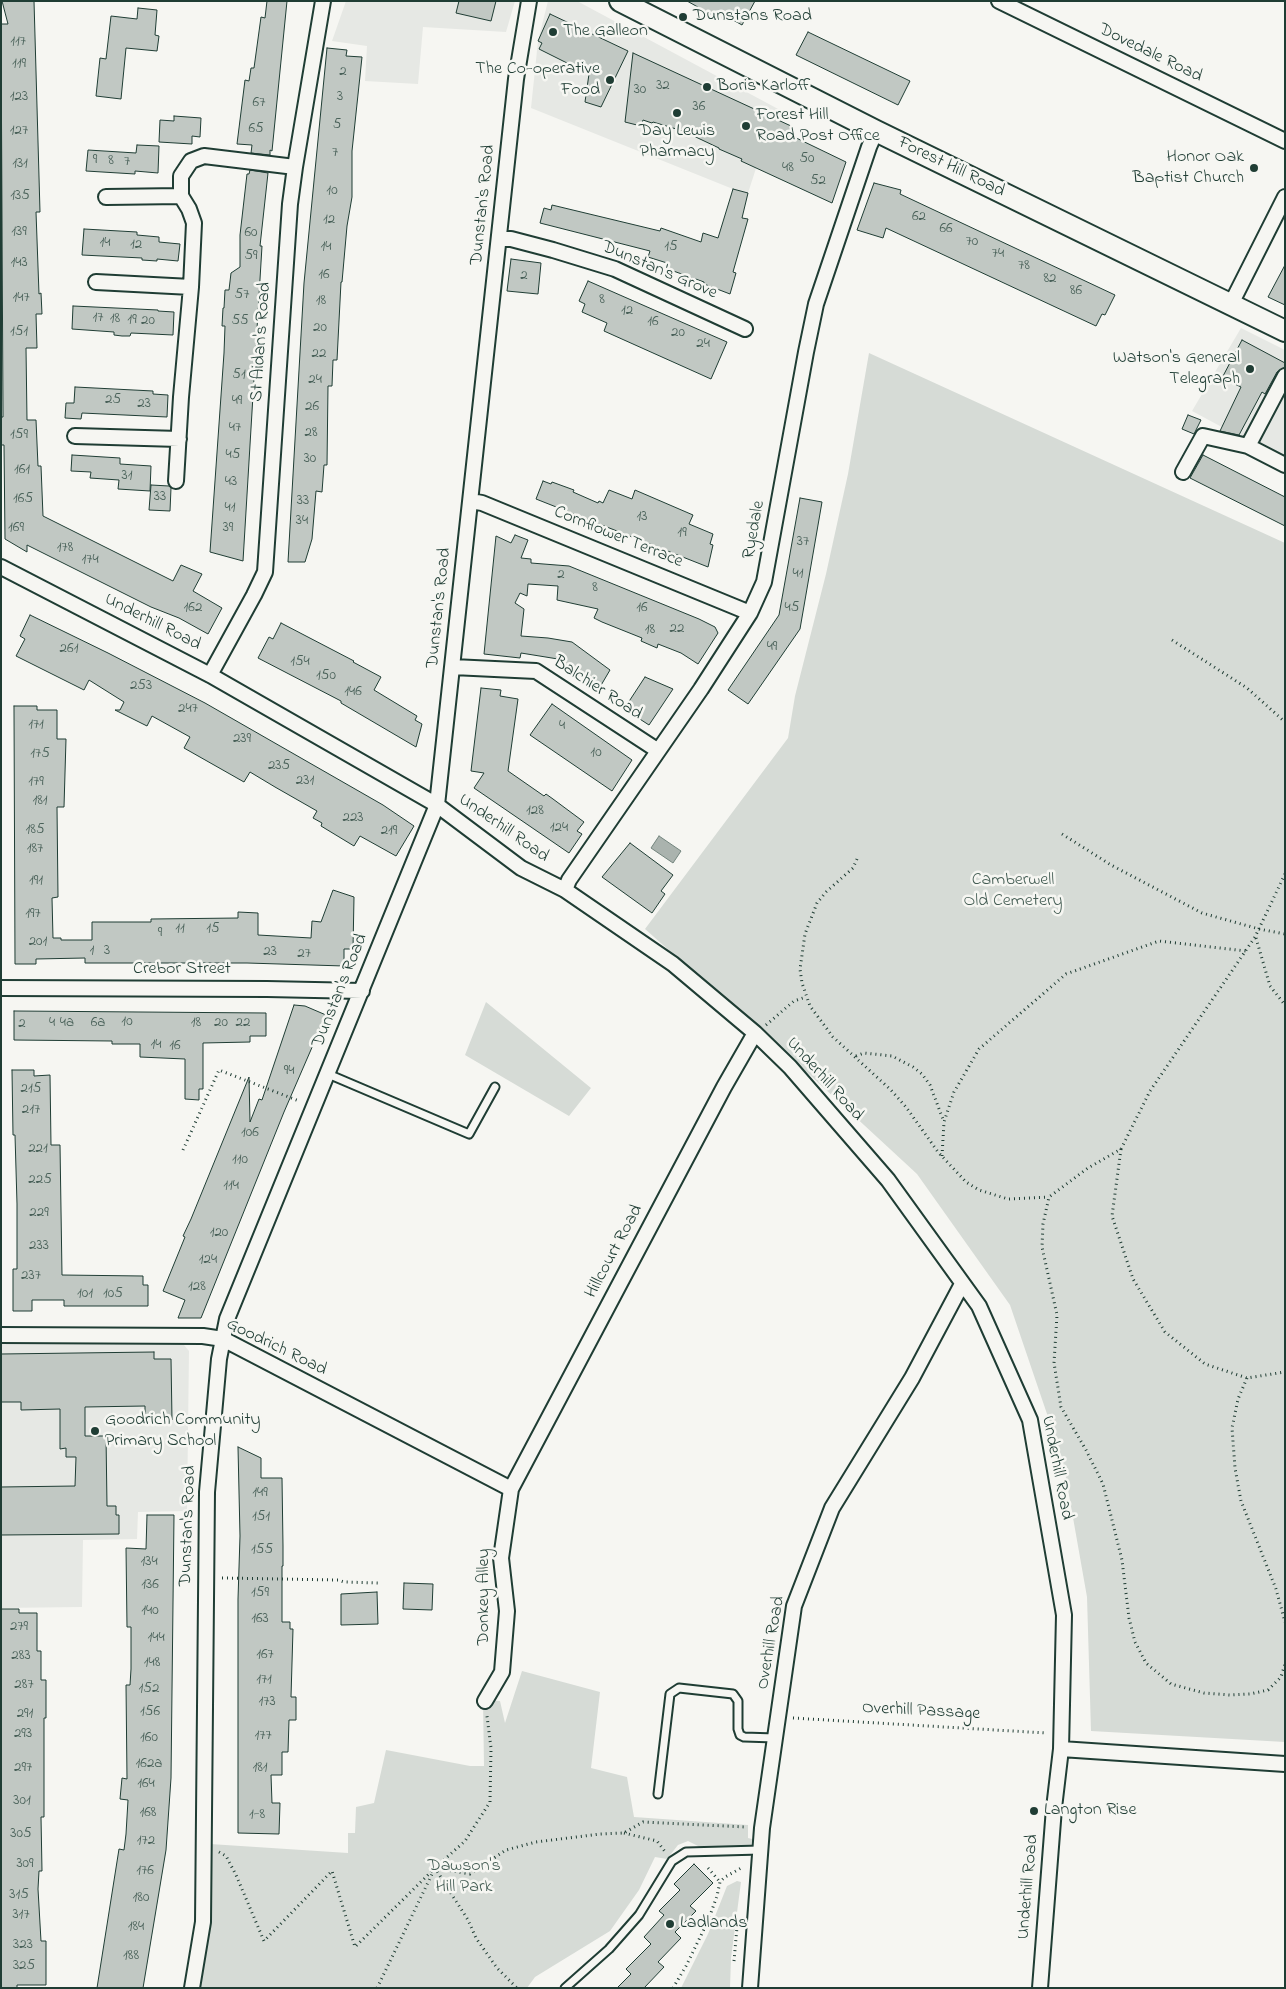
<!DOCTYPE html>
<html>
<head>
<meta charset="utf-8">
<style>
	body { margin:0 }
	#map { position:relative; width:1286px; height:1989px; overflow:hidden; background:#f6f6f2; font-family:"Indie Flower",sans-serif }
	canvas { display:block }
	.frame { position:absolute; inset:0; border:2px solid #1f3d34; pointer-events:none }
</style>
</head>
<body>
<div id="map">
<canvas width="1286" height="1989"></canvas>
<div class="frame"></div>
</div>
<script>
const c = document.querySelector('canvas').getContext('2d');
c.lineJoin = 'round';
function paint(path, color) {
  c.fillStyle = color;
  c.fill(path, 'evenodd');
}
function shape(rows) {
  const path = new Path2D();
  for (const r of rows) {
    path.moveTo(r[0], r[1]);
    for (let i = 2; i < r.length; i += 2) path.lineTo(r[i], r[i + 1]);
  }
  return path;
}
function trace(path, color, width, dash) {
  c.strokeStyle = color;
  c.lineWidth = width;
  c.lineCap = dash ? 'butt' : 'round';
  c.setLineDash(dash || []);
  c.stroke(path);
}
function drawText(font, color, halo, rows, align = 'center') {
  c.font = font + ' "Indie Flower",sans-serif';
  c.lineWidth = 5;
  c.setLineDash([]);
  c.textBaseline = 'middle';
  c.strokeStyle = halo;
  c.fillStyle = color;
  for (const [text, x, y, turn = 0] of rows) {
    c.save();
    c.translate(x, y);
    c.rotate((+turn || 0) * Math.PI / 180);
    c.textAlign = isNaN(turn) ? turn : align;
    if (halo) c.strokeText(text, 0, 0);
    c.fillText(text, 0, 0);
    c.restore();
  }
}
paint(shape([
	[346,1,515,1,506,32,423,27,418,84,365,81,367,46,332,41],
	[548,1,577,1,780,110,760,156,748,193,733,189,531,108,538,41],
	[1241,328,1285,350,1285,461,1192,411],
	[1,1343,184,1345,189,1351,187,1511,138,1512,137,1539,83,1540,82,1607,1,1608]
]), '#e6e8e4');
paint(shape([
	[869,353,1285,543,1285,1742,1091,1731,1087,1597,1063,1461,1010,1305,917,1174,811,1076,645,929,788,738,795,696,826,574,848,474],
	[486,1002,591,1088,569,1116,465,1055],
	[522,1671,600,1692,591,1768,627,1777,634,1817,748,1825,748,1838,752,1839,750,1856,718,1856,688,1841,678,1845,667,1859,655,1857,639,1890,610,1931,535,1977,527,1988,186,1988,210,1844,348,1853,348,1833,355,1833,356,1807,374,1803,386,1750,470,1766,484,1766,483,1700,500,1701,505,1723],
	[737,1881,741,1882,731,1958,730,1988,681,1988,708,1934,727,1886]
]), '#d6dbd6');
const water = shape([
	[659,836,681,851,673,863,651,848,659,836]
]);
paint(water, '#aab3ae');
trace(water, '#72847d', 1);
const building = shape([
	[2,1,34,1,40,212,36,212,39,294,41,293,42,314,36,314,37,348,26,348,27,420,36,420,38,466,41,466,43,516,173,581,181,565,202,574,193,591,222,608,208,634,179,618,151,607,27,545,27,552,5,539,4,445,1,445,1,417,3,417,1,24,8,24,2,1],
	[267,1,287,1,272,151,270,150,270,155,251,153,252,145,237,144,245,80,249,81,251,68,254,68,261,17,265,18,267,1],
	[459,1,496,1,491,21,456,13,459,1],
	[687,1,755,1,742,25,726,16,723,21,687,1],
	[138,8,157,10,155,35,159,36,157,51,126,48,121,99,96,96,100,58,106,59,111,16,137,19,138,8],
	[550,14,628,51,601,107,585,102,589,74,539,49,542,43,538,41,550,14],
	[808,32,910,81,898,105,796,55,808,32],
	[327,48,347,50,346,56,362,57,352,151,352,197,347,226,342,282,341,282,337,360,333,360,332,386,328,386,327,465,324,465,322,492,316,491,312,539,305,562,288,562,304,283,327,48],
	[633,53,791,126,788,134,846,162,832,203,741,161,742,159,719,149,719,148,683,131,653,122,652,123,643,120,641,126,625,122,633,53],
	[174,116,201,118,200,137,192,136,192,144,159,142,160,120,174,121,174,116],
	[137,145,159,146,158,173,135,171,135,174,86,171,88,150,136,153,137,145],
	[250,170,268,173,260,246,262,246,243,561,210,552,224,353,225,326,222,326,223,308,224,308,225,290,229,290,231,273,240,267,240,235,247,174,249,174,250,170],
	[874,183,901,190,900,194,1115,295,1105,315,1102,314,1096,326,886,228,883,238,857,230,874,183],
	[733,189,748,193,742,218,748,219,733,272,736,273,730,294,704,284,704,282,665,268,667,263,648,257,650,251,540,223,544,208,551,210,552,205,660,231,661,228,701,242,703,233,718,238,733,189],
	[84,229,137,232,137,235,159,237,159,242,180,244,178,261,157,259,157,261,142,260,142,258,82,255,84,229],
	[511,259,541,263,538,294,507,291,511,259],
	[1285,265,1285,305,1268,297,1285,265],
	[588,281,727,342,711,379,604,331,607,323,582,312,585,304,579,301,588,281],
	[73,306,158,310,158,311,174,312,173,335,131,333,130,336,122,336,114,335,114,332,72,329,73,306],
	[1242,340,1285,363,1285,367,1277,372,1265,394,1262,392,1239,435,1220,431,1241,387,1222,378,1242,340],
	[75,387,153,391,153,394,168,395,167,417,82,413,81,419,65,418,66,403,74,403,75,387],
	[1188,415,1201,420,1194,434,1182,429,1188,415],
	[72,455,120,458,120,464,151,466,150,491,118,489,119,480,90,478,91,472,71,471,72,455],
	[1203,455,1285,497,1285,526,1190,478,1203,455],
	[543,481,551,484,552,482,574,490,573,492,598,503,599,501,603,503,609,490,632,499,635,490,693,515,689,524,713,534,710,544,713,545,708,567,536,499,543,481],
	[151,485,169,486,171,488,170,511,149,510,151,485],
	[800,498,822,502,800,629,748,704,728,690,779,615,800,498],
	[515,535,528,540,521,558,531,559,531,563,569,566,699,619,715,627,718,633,698,664,681,653,658,644,657,648,641,641,642,638,602,622,594,618,598,609,557,600,558,586,528,584,527,596,520,593,515,603,524,609,521,636,548,638,572,642,610,670,600,687,558,659,521,653,520,658,484,654,496,536,511,543,515,535],
	[30,615,108,653,205,703,383,805,414,826,396,856,360,836,354,846,321,826,322,823,313,818,317,811,275,787,250,772,244,782,184,748,190,737,152,716,147,726,115,710,120,710,124,702,89,680,84,690,16,656,25,639,20,636,30,615],
	[281,623,354,661,353,662,381,677,374,690,417,716,415,720,422,724,416,747,341,703,341,701,258,658,269,637,273,639,281,623],
	[645,677,673,689,649,725,632,714,634,711,626,706,645,677],
	[481,688,501,690,500,696,518,699,508,771,544,796,546,794,553,799,584,822,577,831,582,834,569,853,474,788,484,773,471,771,481,688],
	[552,704,632,760,612,791,530,735,552,704],
	[14,706,37,706,37,710,57,710,57,739,66,739,64,807,57,807,58,897,52,898,53,938,61,938,61,940,92,940,92,922,151,922,151,919,238,918,238,912,258,913,258,935,311,938,312,921,321,922,333,890,354,897,353,949,344,949,344,966,247,963,85,963,85,958,36,959,36,964,15,964,14,706],
	[630,843,673,875,661,891,665,894,652,913,602,877,630,843],
	[294,1005,305,1006,326,1015,284,1112,201,1318,178,1318,185,1300,163,1291,185,1237,183,1236,191,1219,249,1077,250,1122,259,1099,262,1100,294,1005],
	[14,1011,266,1013,266,1036,250,1036,250,1042,203,1043,203,1089,199,1089,199,1100,185,1099,185,1059,140,1057,140,1044,112,1044,112,1041,14,1040,14,1011],
	[12,1070,34,1070,34,1076,50,1075,51,1145,60,1145,62,1275,143,1276,143,1285,148,1285,148,1306,64,1306,64,1300,32,1300,32,1311,13,1311,13,1269,17,1269,17,1204,15,1135,13,1135,12,1070],
	[154,1352,154,1359,171,1359,172,1420,145,1420,145,1406,85,1407,85,1436,106,1436,107,1506,116,1506,116,1515,119,1515,119,1534,1,1535,1,1487,75,1486,76,1457,66,1457,66,1448,60,1449,60,1409,21,1410,21,1402,1,1402,1,1354,154,1352],
	[238,1447,261,1458,261,1478,282,1478,283,1546,283,1566,282,1566,282,1622,290,1622,290,1629,293,1629,291,1697,296,1697,296,1720,289,1720,288,1752,282,1752,282,1775,271,1775,272,1803,280,1803,279,1834,238,1833,238,1599,240,1536,238,1447],
	[147,1515,174,1515,171,1778,166,1850,143,1988,97,1988,119,1849,124,1850,126,1834,128,1800,120,1799,122,1778,127,1779,126,1685,130,1685,131,1669,131,1627,127,1627,126,1548,146,1549,147,1515],
	[404,1583,433,1584,432,1610,403,1609,404,1583],
	[377,1592,378,1624,341,1625,341,1594,377,1592],
	[1,1609,19,1609,19,1613,37,1613,37,1651,41,1651,41,1680,46,1680,46,1718,44,1718,44,1817,41,1817,42,1871,39,1871,38,1889,41,1941,46,1941,46,1985,17,1985,17,1988,1,1988,1,1609],
	[694,1864,713,1883,690,1906,696,1911,675,1932,681,1938,658,1962,664,1967,644,1988,617,1988,631,1974,626,1969,651,1944,644,1937,664,1915,659,1911,680,1890,674,1884,694,1864]
]);
paint(building, '#c1c8c3');
trace(building, '#1f3d34', 1);
const service = shape([
	[328,1074,469,1134,495,1087],
	[658,1794,670,1694,679,1688,733,1694,738,1701,738,1729,740,1735,744,1737,775,1738],
	[565,1988,609,1949,639,1915,672,1861,686,1852,760,1850]
]);
const minor = shape([
	[999,1,1285,141],
	[106,197,181,196],
	[499,239,511,239,553,250,615,269,745,329],
	[96,282,191,287],
	[1231,304,1285,197],
	[75,436,179,439],
	[1248,446,1285,465],
	[1183,472,1203,436,1248,446,1285,376],
	[176,481,181,397,191,287,194,223,189,209,181,196,181,176,191,161,204,156,295,167],
	[471,501,482,503,750,613],
	[1,567,210,675,437,805,521,868,565,890,673,964,755,1033,790,1067,888,1180,979,1306,1030,1420,1064,1615,1061,1749,1054,1808,1040,1988],
	[453,667,536,671,657,750],
	[210,675,254,595,265,572,290,204,295,167,323,1],
	[565,890,569,880,701,689,750,613,764,582,806,352,816,304,869,147,876,131],
	[1,988,267,989,362,991],
	[1,1335,203,1336,223,1339,511,1489],
	[485,1701,502,1672,507,1611,501,1558,511,1489,724,1087,755,1033],
	[1061,1749,1285,1764],
	[192,1988,203,1922,207,1492,219,1359,227,1319,437,805,516,79,529,1],
	[750,1988,762,1828,794,1606,832,1508,912,1378,962,1284]
]);
const secondary = shape([
	[620,1,876,131,1285,331]
]);
trace(service, '#1f3d34', 11);
trace(minor, '#1f3d34', 18);
trace(secondary, '#1f3d34', 24);
trace(shape([
	[1172,640,1247,688,1285,722],
	[1062,834,1111,865,1202,913,1259,929,1285,934],
	[857,859,853,868,826,892,817,903,805,934,800,969,802,983,810,1006,833,1037,891,1090,906,1107,938,1152,966,1182,979,1190,1008,1199,1049,1197],
	[1285,874,1255,937,1150,1091,1121,1149,1088,1168,1049,1197,1043,1224,1042,1247,1057,1315,1054,1363,1061,1407,1086,1450,1103,1484,1122,1560,1129,1618,1135,1642,1146,1663,1171,1684,1204,1693,1230,1695,1250,1694,1268,1690,1281,1677,1285,1664],
	[1256,938,1270,986,1285,1005],
	[766,1025,794,1001,806,997],
	[856,1056,864,1053,892,1056,913,1067,922,1074,930,1085,944,1122],
	[1121,1149,1112,1216,1133,1279,1165,1332,1205,1364,1247,1378,1285,1372],
	[183,1150,219,1070,299,1101],
	[942,1156,944,1122,954,1092,979,1049,1066,974,1159,941,1246,951],
	[1247,1378,1238,1399,1232,1428,1235,1468,1241,1501,1276,1589,1285,1622],
	[222,1578,338,1580,344,1582,379,1583],
	[793,1718,1046,1733],
	[624,1833,657,1841,666,1853],
	[219,1852,226,1856,236,1875,264,1941,332,1871,355,1947,435,1868,468,1920,476,1938,497,1968,517,1988],
	[435,1868,470,1874,506,1850,536,1842,600,1834,624,1833,643,1822,746,1827],
	[708,1868,720,1882],
	[734,1961,737,1927],
	[377,1988,435,1868,465,1841,490,1802,491,1748,487,1716],
	[673,1988,686,1966,708,1921,717,1896,720,1882,725,1877,743,1867]
]), '#1f3d34', 3, [1, 4]);
trace(service, '#f6f6f2', 7);
trace(minor, '#f6f6f2', 14);
trace(secondary, '#f6f6f2', 20);
for (const [x, y, r, color] of [
	[683,17,5,"#1f3d34"],
	[553,32,5,"#1f3d34"],
	[610,80,5,"#1f3d34"],
	[707,87,5,"#1f3d34"],
	[677,113,5,"#1f3d34"],
	[746,126,5,"#1f3d34"],
	[1254,168,5,"#1f3d34"],
	[1250,369,5,"#1f3d34"],
	[95,1431,5,"#1f3d34"],
	[1034,1811,5,"#1f3d34"],
	[670,1924,5,"#1f3d34"]
]) {
  const dot = new Path2D();
  dot.arc(x, y, r, 0, 2 * Math.PI);
  c.fillStyle = color;
  c.fill(dot);
  trace(dot, '#f6f6f2', 2);
}
drawText('15px', '#486058', null, [
	["117",18,43],
	["119",19,65],
	["2",343,73],
	["32",663,87],
	["30",640,91],
	["123",19,98],
	["3",340,98],
	["67",259,104],
	["36",699,108],
	["5",337,126],
	["65",256,130],
	["127",19,132],
	["7",335,154],
	["50",807,160],
	["9",95,161],
	["8",111,162],
	["7",127,163],
	["131",20,165],
	["48",788,169],
	["52",818,182],
	["10",332,192],
	["135",20,197],
	["62",919,218],
	["12",329,221],
	["66",946,230],
	["139",19,233],
	["60",251,234],
	["70",972,243],
	["14",105,244],
	["12",136,246],
	["14",326,248],
	["15",671,248],
	["74",998,255],
	["59",251,257],
	["143",19,264],
	["78",1024,267],
	["16",324,276],
	["2",524,277],
	["82",1050,280],
	["86",1076,292],
	["57",242,296],
	["147",21,299],
	["8",602,301],
	["18",321,302],
	["12",627,312],
	["17",98,319],
	["18",115,320],
	["19",132,321],
	["20",148,322],
	["55",240,322],
	["16",653,323],
	["20",320,329],
	["151",19,333],
	["20",678,334],
	["24",703,345],
	["22",319,355],
	["51",239,376],
	["24",315,381],
	["25",113,401],
	["49",237,402],
	["23",144,405],
	["26",312,408],
	["47",235,429],
	["28",311,434],
	["159",19,436],
	["45",233,456],
	["30",310,460],
	["161",22,471],
	["31",127,477],
	["43",231,483],
	["33",160,498],
	["165",23,500],
	["33",303,502],
	["41",230,509],
	["13",642,518],
	["34",302,522],
	["169",16,529],
	["39",228,529],
	["19",682,534],
	["37",803,543],
	["178",65,549],
	["174",90,561],
	["41",798,575],
	["2",561,576],
	["8",595,589],
	["162",193,609],
	["16",642,609],
	["45",792,609],
	["22",677,630],
	["18",650,631],
	["49",772,648],
	["261",69,650],
	["154",300,663],
	["150",326,677],
	["253",141,687],
	["146",353,693],
	["247",188,710],
	["171",36,726],
	["4",562,727],
	["239",242,740],
	["10",596,754],
	["175",40,755],
	["235",279,767],
	["231",305,782],
	["179",36,783],
	["181",40,802],
	["128",535,812],
	["223",353,819],
	["124",559,829],
	["185",35,831],
	["219",389,832],
	["187",35,850],
	["191",36,882],
	["197",33,915],
	["11",180,930],
	["15",213,930],
	["9",160,934],
	["201",38,943],
	["1",92,952],
	["3",107,952],
	["23",270,953],
	["27",304,955],
	["10",127,1023],
	["4",52,1024],
	["4a",67,1024],
	["6a",98,1024],
	["18",196,1024],
	["20",221,1024],
	["22",243,1024],
	["2",22,1025],
	["14",156,1046],
	["16",175,1047],
	["94",289,1072],
	["215",31,1090],
	["217",31,1111],
	["106",250,1134],
	["221",38,1150],
	["110",240,1161],
	["225",40,1181],
	["114",231,1187],
	["229",39,1214],
	["120",219,1234],
	["233",39,1247],
	["124",208,1261],
	["237",31,1277],
	["128",197,1288],
	["101",85,1295],
	["105",113,1295],
	["149",260,1494],
	["151",261,1518],
	["155",262,1551],
	["134",149,1563],
	["136",150,1586],
	["159",260,1594],
	["140",150,1612],
	["163",260,1620],
	["279",19,1628],
	["144",156,1639],
	["167",265,1656],
	["283",21,1657],
	["148",152,1664],
	["171",264,1681],
	["287",24,1686],
	["152",149,1690],
	["173",267,1703],
	["156",150,1713],
	["291",25,1715],
	["293",23,1735],
	["177",263,1737],
	["160",149,1739],
	["162a",149,1765],
	["297",23,1769],
	["181",260,1769],
	["164",146,1785],
	["301",22,1802],
	["168",148,1814],
	["1-8",257,1816],
	["305",21,1835],
	["172",146,1842],
	["309",25,1865],
	["176",145,1872],
	["315",19,1896],
	["180",141,1899],
	["317",21,1916],
	["184",136,1928],
	["323",23,1946],
	["188",131,1957],
	["325",24,1967]
]);
drawText('18px', '#1f3d34', '#f6f6f2', [
	["Dunstans Road",693,17],
	["The Galleon",563,32],
	["The Co-operative",600,70,"right"],
	["Food",600,91,"right"],
	["Boris Karloff",717,87],
	["Forest Hill",756,116],
	["Road Post Office",756,137],
	["Day Lewis",677,132,"center"],
	["Pharmacy",677,153,"center"],
	["Honor Oak",1244,158,"right"],
	["Baptist Church",1244,179,"right"],
	["Watson's General",1240,359,"right"],
	["Telegraph",1240,380,"right"],
	["Goodrich Community",105,1421],
	["Primary School",105,1442],
	["Langton Rise",1044,1811],
	["Ladlands",680,1924]
], 'left');
drawText('18px', '#1f3d34', '#f6f6f2', [
	["Dovedale Road",1150,54,26],
	["Forest Hill Road",951,168,26],
	["Dunstan's Road",484,205,-84],
	["Dunstan's Grove",659,271,23],
	["St Aidan's Road",262,342,-86],
	["Ryedale",755,530,-80],
	["Cornflower Terrace",618,538,22],
	["Dunstan's Road",440,608,-84],
	["Underhill Road",152,623,27],
	["Balchier Road",597,689,33],
	["Underhill Road",503,829,35],
	["Crebor Street",182,970],
	["Dunstan's Road",341,991,-68],
	["Underhill Road",824,1080,48],
	["Hillcourt Road",615,1252,-62],
	["Goodrich Road",276,1348,26],
	["Underhill Road",1056,1468,79],
	["Dunstan's Road",189,1526,-88],
	["Donkey Alley",485,1597,-90],
	["Overhill Road",772,1643,-80],
	["Overhill Passage",921,1712,3],
	["Underhill Road",1029,1887,-85]
]);
drawText('18px', '#445d54', '#f6f6f2', [
	["Camberwell",1013,881],
	["Old Cemetery",1013,902],
	["Dawson's",464,1867],
	["Hill Park",464,1888]
]);
</script>
</body>
</html>
